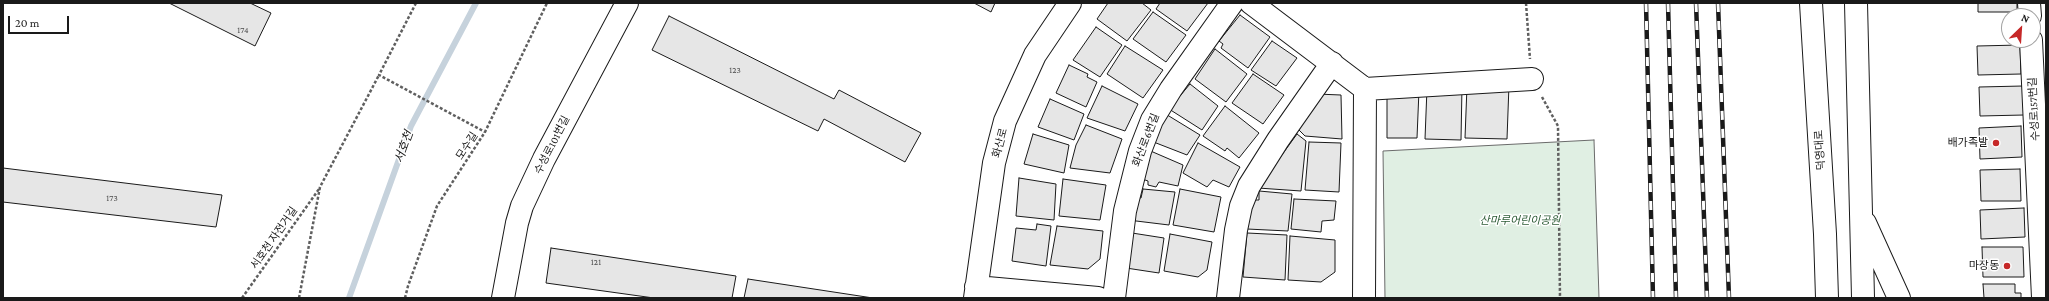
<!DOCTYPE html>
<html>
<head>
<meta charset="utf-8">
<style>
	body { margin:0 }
	#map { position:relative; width:2049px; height:301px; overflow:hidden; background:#fff; font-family:"Crimson Pro",serif }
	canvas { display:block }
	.frame { position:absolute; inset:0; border:4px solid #1a1a1a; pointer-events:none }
	.north { position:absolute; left:2001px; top:8px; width:40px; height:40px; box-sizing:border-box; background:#fff; border:1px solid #a3a3a3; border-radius:50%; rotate:25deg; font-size:11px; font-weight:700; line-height:16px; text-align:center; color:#1a1a1a }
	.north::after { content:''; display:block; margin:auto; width:14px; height:18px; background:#c62828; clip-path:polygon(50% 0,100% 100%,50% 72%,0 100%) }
	.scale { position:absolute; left:8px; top:16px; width:61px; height:18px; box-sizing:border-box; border:2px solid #1a1a1a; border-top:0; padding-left:5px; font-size:12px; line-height:14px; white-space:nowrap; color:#1a1a1a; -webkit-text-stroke:3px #fff; paint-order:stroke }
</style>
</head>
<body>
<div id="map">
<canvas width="2049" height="301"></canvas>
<div class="frame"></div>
<div class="north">N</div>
<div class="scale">20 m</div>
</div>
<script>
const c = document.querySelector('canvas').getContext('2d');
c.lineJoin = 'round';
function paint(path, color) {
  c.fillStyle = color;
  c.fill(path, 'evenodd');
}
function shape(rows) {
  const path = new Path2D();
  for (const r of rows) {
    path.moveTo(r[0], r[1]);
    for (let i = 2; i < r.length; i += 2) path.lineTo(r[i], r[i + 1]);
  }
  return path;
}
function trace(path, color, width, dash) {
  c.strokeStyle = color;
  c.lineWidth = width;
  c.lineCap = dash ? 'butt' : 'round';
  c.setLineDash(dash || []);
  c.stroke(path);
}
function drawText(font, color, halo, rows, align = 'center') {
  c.font = font + ' "Crimson Pro","Noto Sans KR",serif';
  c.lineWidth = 3;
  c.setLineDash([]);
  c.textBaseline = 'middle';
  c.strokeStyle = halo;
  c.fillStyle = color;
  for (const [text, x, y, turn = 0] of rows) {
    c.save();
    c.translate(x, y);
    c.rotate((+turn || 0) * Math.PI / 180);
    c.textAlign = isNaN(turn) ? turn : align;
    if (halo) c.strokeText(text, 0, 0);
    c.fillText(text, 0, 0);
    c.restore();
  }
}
const green = shape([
	[1594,140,1599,298,1385,298,1383,151,1594,140]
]);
paint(green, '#e0efe3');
trace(green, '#6a6a6a', 1);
trace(shape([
	[349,298,411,126,476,3]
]), '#c6d2dc', 6);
const building = shape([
	[169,3,250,3,271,13,255,46,169,3],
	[974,3,995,3,991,12,974,3],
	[1108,3,1142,3,1151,10,1127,41,1097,19,1108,3],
	[1160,3,1208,3,1187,31,1156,9,1160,3],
	[1978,3,2017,3,2017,12,1978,12,1978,3],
	[1153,12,1186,35,1166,62,1133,39,1153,12],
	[1240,15,1270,37,1248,68,1221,48,1223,44,1219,41,1240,15],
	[669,16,834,99,839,90,921,133,905,162,824,119,818,131,652,50,669,16],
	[1096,27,1122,45,1100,77,1073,60,1096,27],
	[1272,41,1297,58,1276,86,1251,70,1272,41],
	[2020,45,2021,74,1978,75,1977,46,2020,45],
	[1125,46,1163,70,1143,98,1107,74,1125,46],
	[1215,49,1247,74,1226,102,1195,79,1215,49],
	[1069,65,1088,74,1087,77,1097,82,1086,107,1056,93,1069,65],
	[1253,74,1284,95,1263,124,1232,103,1253,74],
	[1190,84,1218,106,1202,130,1169,109,1190,84],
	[1509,85,1507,139,1465,138,1467,86,1509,85],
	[1102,86,1138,104,1125,131,1087,118,1102,86],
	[2023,86,2024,115,1980,116,1979,87,2023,86],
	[1462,87,1461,140,1425,139,1427,88,1462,87],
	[1387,90,1419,90,1417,138,1387,138,1387,90],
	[1316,94,1341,95,1342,139,1305,136,1297,128,1316,94],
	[1050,99,1084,114,1074,140,1038,127,1050,99],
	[1225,106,1259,133,1239,158,1227,148,1225,151,1203,136,1225,106],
	[1164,113,1200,135,1187,155,1151,141,1164,113],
	[1086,125,1122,139,1110,173,1070,168,1076,145,1086,125],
	[2021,126,2022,157,1980,159,1979,128,2021,126],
	[1033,134,1069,145,1064,173,1024,164,1033,134],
	[1297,134,1306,141,1301,191,1258,188,1297,134],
	[1309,142,1341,143,1339,192,1305,190,1309,142],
	[1198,143,1240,167,1229,187,1213,180,1207,187,1183,173,1198,143],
	[1146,149,1183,165,1178,186,1159,182,1156,187,1148,185,1148,181,1137,177,1146,149],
	[3,168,222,195,216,227,3,202,3,168],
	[2020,169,2021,201,1981,201,1980,170,2020,169],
	[1019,178,1056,184,1054,220,1016,216,1019,178],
	[1063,179,1106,185,1100,220,1059,216,1063,179],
	[1143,189,1175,192,1169,225,1128,220,1131,196,1141,198,1143,189],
	[1180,189,1221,197,1214,232,1173,225,1180,189],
	[1259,191,1292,194,1288,231,1247,229,1251,200,1259,200,1259,191],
	[1294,199,1336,201,1334,220,1322,221,1321,232,1291,229,1294,199],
	[2024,208,2025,237,1981,239,1980,210,2024,208],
	[1037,224,1051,226,1046,266,1012,261,1016,228,1036,230,1037,224],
	[1057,226,1103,231,1100,259,1088,269,1050,265,1057,226],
	[1132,233,1164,238,1159,273,1126,268,1132,233],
	[1247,233,1287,235,1285,280,1243,277,1247,233],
	[1170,234,1212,242,1207,270,1198,277,1164,271,1170,234],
	[1290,236,1335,240,1335,272,1321,282,1288,280,1290,236],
	[1982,247,2023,247,2024,277,1983,277,1982,247],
	[551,248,736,276,732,298,654,298,546,283,551,248],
	[748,279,873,298,744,298,748,279],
	[1983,284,2015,284,2015,293,2021,293,2021,298,1984,298,1983,284]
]);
paint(building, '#e6e6e6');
trace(building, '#1a1a1a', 1);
const minor = shape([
	[1251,3,1365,89,1364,298],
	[2029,3,2030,16],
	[2031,40,2043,298],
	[1365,89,1532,79],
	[976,287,1098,298],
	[503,298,517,223,522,206,544,159,627,3],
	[975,298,994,163,1005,121,1035,55,1070,3],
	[1114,298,1125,211,1140,151,1152,120,1171,89,1232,3],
	[1228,298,1236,230,1241,206,1249,186,1278,140,1332,63]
]);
const major = shape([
	[1811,3,1825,234,1827,298],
	[1856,3,1863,298],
	[1865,223,1899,298]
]);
trace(minor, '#1a1a1a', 24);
trace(major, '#1a1a1a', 24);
trace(shape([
	[416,3,379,75,485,132],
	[1526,3,1530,59],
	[1542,97,1558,126,1560,298],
	[242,298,319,189],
	[299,298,320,187,379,75],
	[405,298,408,286,437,206,485,132,547,3]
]), '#5f5f5f', 2.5, [3, 2]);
trace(minor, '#fff', 22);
trace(major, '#fff', 22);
const rail = shape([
	[1646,3,1653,298],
	[1668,3,1676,298],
	[1696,3,1707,298],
	[1718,3,1729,298]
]);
trace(rail, '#1a1a1a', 4.5);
trace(rail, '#fff', 3, [9]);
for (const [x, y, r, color] of [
	[1996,143,4,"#c62828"],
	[2007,266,4,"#c62828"]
]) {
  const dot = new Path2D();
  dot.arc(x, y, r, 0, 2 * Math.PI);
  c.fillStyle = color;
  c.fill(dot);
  trace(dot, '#fff', 1.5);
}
drawText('9px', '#4d4d4d', null, [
	["174",243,30],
	["123",735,70],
	["173",112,198],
	["121",596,262]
]);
drawText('11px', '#1a1a1a', '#fff', [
	["수성로157번길",2034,109,-93],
	["화산로6번길",1146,140,-69],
	["화산로",1000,143,-75],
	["수성로101번길",552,145,-63],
	["모수길",467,146,-57],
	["덕영대로",1820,150,-94],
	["서호천 자전거길",274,238,-55]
]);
drawText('11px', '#1a1a1a', '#fff', [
	["배가족발",1988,143],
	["마장동",1999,266]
], 'right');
drawText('italic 11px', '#2b5a34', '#fff', [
	["산마루어린이공원",1520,221]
]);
drawText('italic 12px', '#1a1a1a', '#fff', [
	["서호천",404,147,-70]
]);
</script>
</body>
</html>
